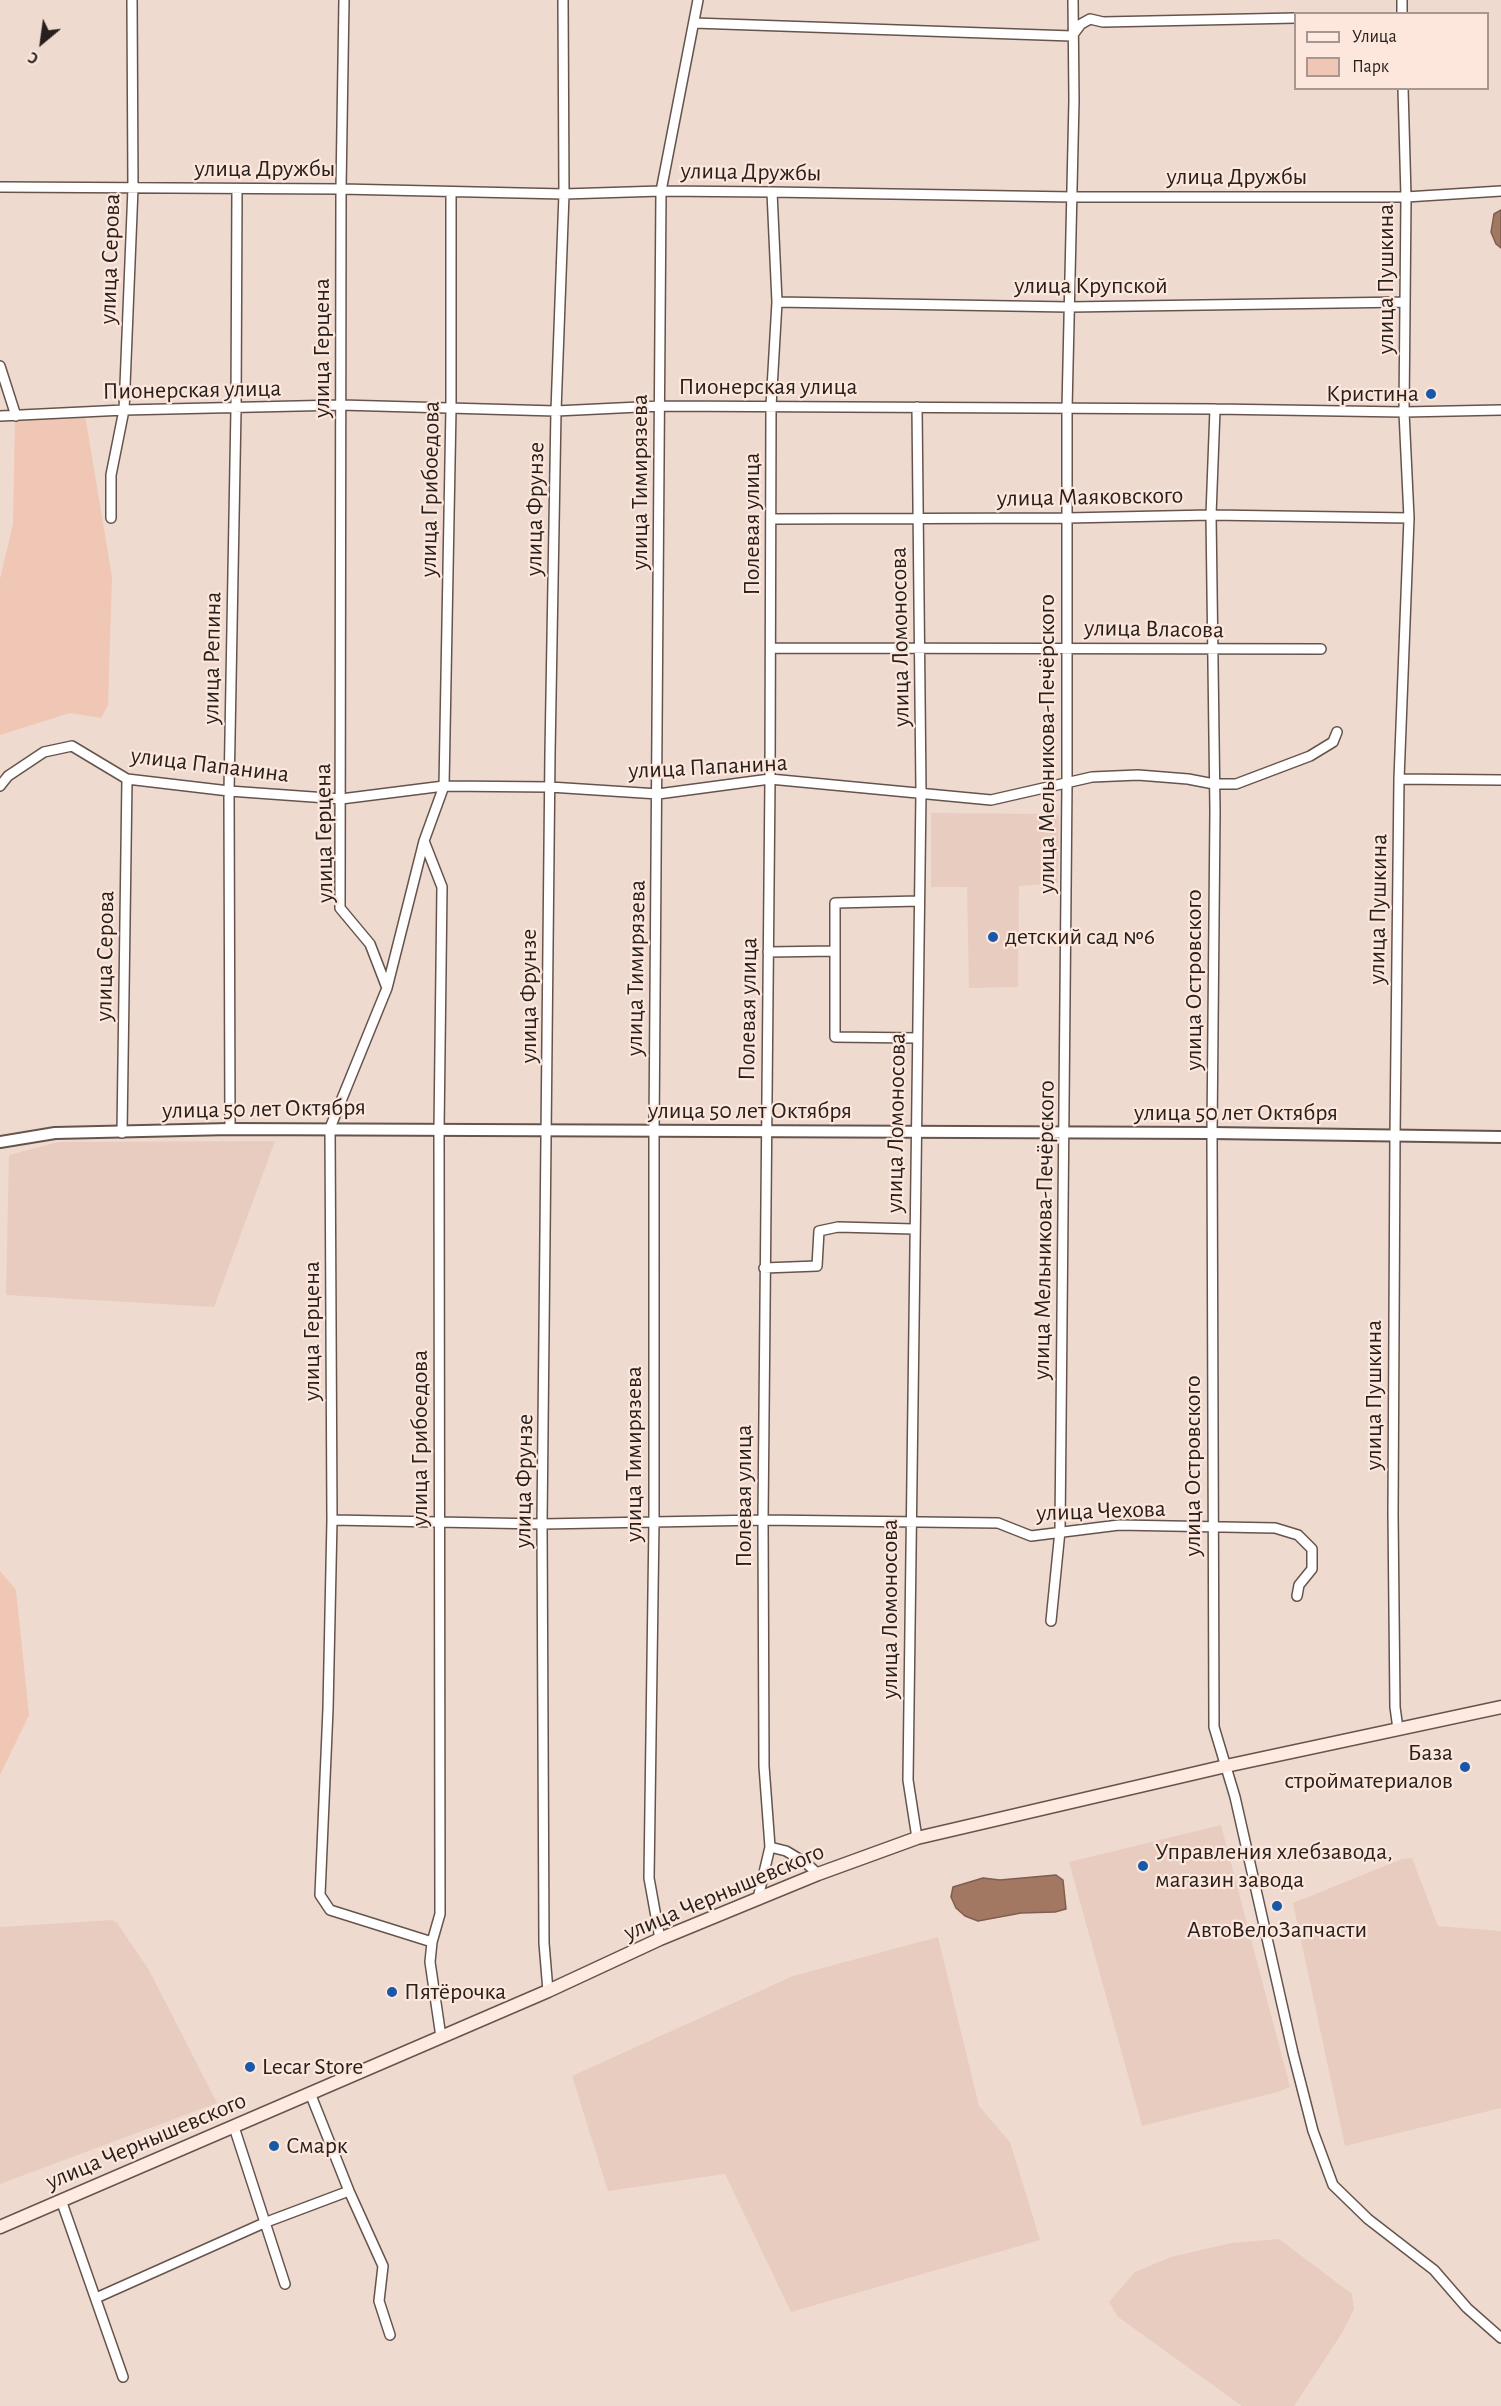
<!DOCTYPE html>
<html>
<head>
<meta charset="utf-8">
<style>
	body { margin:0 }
	#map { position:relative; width:1501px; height:2406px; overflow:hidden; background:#efdad0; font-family:"Alegreya Sans",sans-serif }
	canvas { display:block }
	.legend { position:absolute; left:1294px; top:12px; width:195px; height:78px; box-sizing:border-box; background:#fde7dd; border:2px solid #a79790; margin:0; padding:8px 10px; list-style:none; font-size:18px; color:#27201c }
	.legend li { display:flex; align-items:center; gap:12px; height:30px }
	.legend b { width:30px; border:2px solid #a79790 }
	.north { position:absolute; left:12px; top:12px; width:60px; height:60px; -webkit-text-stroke:4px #fde7dd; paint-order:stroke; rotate:209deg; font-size:16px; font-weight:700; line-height:24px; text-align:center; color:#27201c }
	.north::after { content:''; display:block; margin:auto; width:21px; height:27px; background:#27201c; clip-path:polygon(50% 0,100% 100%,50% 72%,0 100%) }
</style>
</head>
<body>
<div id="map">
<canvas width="1501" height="2406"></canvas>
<ul class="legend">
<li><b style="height:8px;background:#feeae1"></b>Улица</li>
<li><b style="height:16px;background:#efc7b4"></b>Парк</li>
</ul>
<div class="north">С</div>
</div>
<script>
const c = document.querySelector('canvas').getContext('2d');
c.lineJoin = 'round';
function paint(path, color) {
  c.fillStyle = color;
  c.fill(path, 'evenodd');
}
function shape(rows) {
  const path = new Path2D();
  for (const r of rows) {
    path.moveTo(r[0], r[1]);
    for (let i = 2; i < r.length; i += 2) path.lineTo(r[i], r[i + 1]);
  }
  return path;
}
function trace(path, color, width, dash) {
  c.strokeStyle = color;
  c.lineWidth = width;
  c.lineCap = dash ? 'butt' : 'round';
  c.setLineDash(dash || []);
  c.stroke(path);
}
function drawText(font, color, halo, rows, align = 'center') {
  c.font = font + ' "Alegreya Sans",sans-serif';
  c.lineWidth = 4.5;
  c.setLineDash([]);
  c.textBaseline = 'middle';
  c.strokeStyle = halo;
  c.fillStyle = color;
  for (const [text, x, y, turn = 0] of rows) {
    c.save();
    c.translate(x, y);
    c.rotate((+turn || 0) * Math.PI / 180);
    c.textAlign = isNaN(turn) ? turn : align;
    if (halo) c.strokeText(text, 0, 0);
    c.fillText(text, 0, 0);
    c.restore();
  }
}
paint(shape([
	[931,813,1059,814,1058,883,1019,886,1018,987,969,988,967,887,931,887],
	[275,1141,214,1307,6,1295,9,1155,58,1142],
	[1221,1825,1290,2087,1278,2092,1142,2126,1069,1862],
	[1412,1858,1438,1926,1501,1931,1501,2108,1345,2146,1293,1903,1402,1859],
	[112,1920,117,1923,149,1970,217,2103,0,2184,0,1927],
	[938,1937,979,2106,1010,2142,1040,2240,791,2312,725,2174,608,2191,572,2076,793,1976],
	[1279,2239,1352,2294,1354,2309,1342,2333,1294,2406,1242,2406,1118,2317,1109,2302,1135,2272,1171,2257,1231,2243]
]), '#e9ccc0');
paint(shape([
	[85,415,112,577,108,705,101,718,70,713,0,735,0,579,13,524,15,418],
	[0,1571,16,1590,29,1715,0,1775]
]), '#efc7b4');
const water = shape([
	[1501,210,1501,248,1496,244,1491,232,1494,214,1501,210],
	[1056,1875,1063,1880,1066,1909,1055,1912,1021,1913,978,1921,965,1916,956,1908,951,1897,953,1887,983,1878,1000,1880,1056,1875]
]);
paint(water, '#a37863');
trace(water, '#7e5e4e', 1.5);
const minor = shape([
	[344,0,341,189,340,908,370,944,387,988,330,1128,332,1520,328,1709,320,1895,330,1910,432,1942],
	[1402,14,1402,0],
	[694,23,1072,36,1081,24,1090,19,1103,22,1296,18],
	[0,187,341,189,564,194,661,191,772,192,1072,197,1406,197,1501,191],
	[777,302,1069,307,1405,302],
	[0,366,16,416],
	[917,407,921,792,908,1780,917,1838],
	[1215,409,1211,515,1215,811,1212,1133,1214,1727,1235,1797,1293,2053,1313,2131,1333,2185,1368,2219,1434,2270,1467,2308,1501,2338],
	[0,416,124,410,341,405,556,411,660,406,1215,409,1404,412,1501,410],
	[111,518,111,475,124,410,133,188,132,0],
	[772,519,1067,518,1211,515,1409,518],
	[771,648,1321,649],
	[1399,779,1501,780],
	[0,786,8,776,44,752,72,746,127,779,229,791,341,799,444,786,550,787,658,794,770,779,991,800,1092,777,1138,775,1188,779,1214,784,1236,784,1310,756,1333,742,1337,732],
	[424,841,442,887,439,1130,440,1914,432,1942,430,1962,441,2037],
	[768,952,835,951],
	[387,988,424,841,444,786,451,408,451,192],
	[917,1038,835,1037,835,903,919,901],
	[230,1129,229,791,236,409,237,189],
	[122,1133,127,779],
	[764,1268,817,1266,819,1231,838,1227,914,1229],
	[332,1520,542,1524,763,1520,998,1523,1031,1536,1119,1525,1275,1528,1298,1535,1312,1549,1312,1569,1299,1585,1297,1596],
	[1051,1621,1060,1531,1067,784,1067,409,1074,100,1073,0],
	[1398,1729,1395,1707,1393,1513,1395,1135,1399,779,1409,518,1404,412,1406,197,1403,88],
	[770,1847,786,1851,806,1863,818,1874],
	[758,1898,770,1847,764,1766,763,1520,770,779,771,406,777,302,772,192],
	[660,1939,649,1878,654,1521,654,1132,661,191,698,0],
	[548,1991,544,1943,542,1524,550,753,556,411,564,194,563,0],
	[310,2093,349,2191,383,2266,379,2301,390,2335],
	[234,2127,285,2284],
	[61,2200,123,2377],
	[96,2298,264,2223,349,2191]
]);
const tertiary = shape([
	[0,1142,55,1133,230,1129,1212,1133,1501,1137]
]);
const secondary = shape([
	[0,2227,548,1991,660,1939,818,1874,917,1838,1226,1766,1501,1707]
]);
trace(minor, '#66544c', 12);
trace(tertiary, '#66544c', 14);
trace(secondary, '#66544c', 15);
trace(minor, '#fff', 9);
trace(tertiary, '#fff', 10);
trace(secondary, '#feeae1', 12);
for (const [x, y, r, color] of [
	[1431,394,6,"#1858a8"],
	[993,937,6,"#1858a8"],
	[1465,1767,6,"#1858a8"],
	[1143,1866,6,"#1858a8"],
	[1277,1906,6,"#1858a8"],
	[392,1992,6,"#1858a8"],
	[250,2067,6,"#1858a8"],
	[274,2146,6,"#1858a8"]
]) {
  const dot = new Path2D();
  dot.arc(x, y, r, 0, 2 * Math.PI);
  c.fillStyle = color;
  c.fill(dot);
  trace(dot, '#fde7dd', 2);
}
drawText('24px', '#27201c', '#fde7dd', [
	["улица Дружбы",265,169],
	["улица Дружбы",751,172,1],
	["улица Дружбы",1237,177],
	["улица Серова",110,259,-88],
	["улица Пушкина",1386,279,-90],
	["улица Крупской",1091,286],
	["улица Герцена",322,348,-90],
	["Пионерская улица",768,387],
	["Пионерская улица",192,390,-1],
	["улица Тимирязева",640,482,-90],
	["улица Грибоедова",430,489,-89],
	["улица Маяковского",1090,497,-1],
	["улица Фрунзе",535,509,-89],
	["Полевая улица",752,524,-90],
	["улица Власова",1154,629,1],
	["улица Ломоносова",900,637,-91],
	["улица Репина",212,658,-89],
	["улица Мельникова-Печёрского",1047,744,-90],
	["улица Папанина",210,765,7],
	["улица Папанина",708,767,-3],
	["улица Герцена",324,833,-91],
	["улица Пушкина",1378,909,-89],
	["улица Серова",105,956,-89],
	["улица Тимирязева",636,968,-89],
	["улица Островского",1194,980,-90],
	["улица Фрунзе",529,996,-90],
	["Полевая улица",748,1009,-89],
	["улица 50 лет Октября",264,1109,-1],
	["улица 50 лет Октября",750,1111],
	["улица 50 лет Октября",1236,1113],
	["улица Ломоносова",896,1123,-89],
	["улица Мельникова-Печёрского",1044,1230,-89],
	["улица Герцена",312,1331,-90],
	["улица Пушкина",1374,1395,-90],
	["улица Грибоедова",420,1438,-90],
	["улица Тимирязева",634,1454,-90],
	["улица Островского",1193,1466,-90],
	["улица Фрунзе",524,1481,-89],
	["Полевая улица",744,1496,-90],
	["улица Чехова",1101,1511,-2],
	["улица Ломоносова",890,1609,-90],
	["улица Чернышевского",724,1892,-23],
	["улица Чернышевского",146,2141,-23]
]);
drawText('24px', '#27201c', '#fde7dd', [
	["Кристина",1419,394,"right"],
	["детский сад №6",1005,937],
	["База",1453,1753,"right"],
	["стройматериалов",1453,1781,"right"],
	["Управления хлебзавода,",1155,1852],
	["магазин завода",1155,1880],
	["АвтоВелоЗапчасти",1277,1930,"center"],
	["Пятёрочка",404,1992],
	["Lecar Store",262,2067],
	["Смарк",286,2146]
], 'left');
</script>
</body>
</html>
